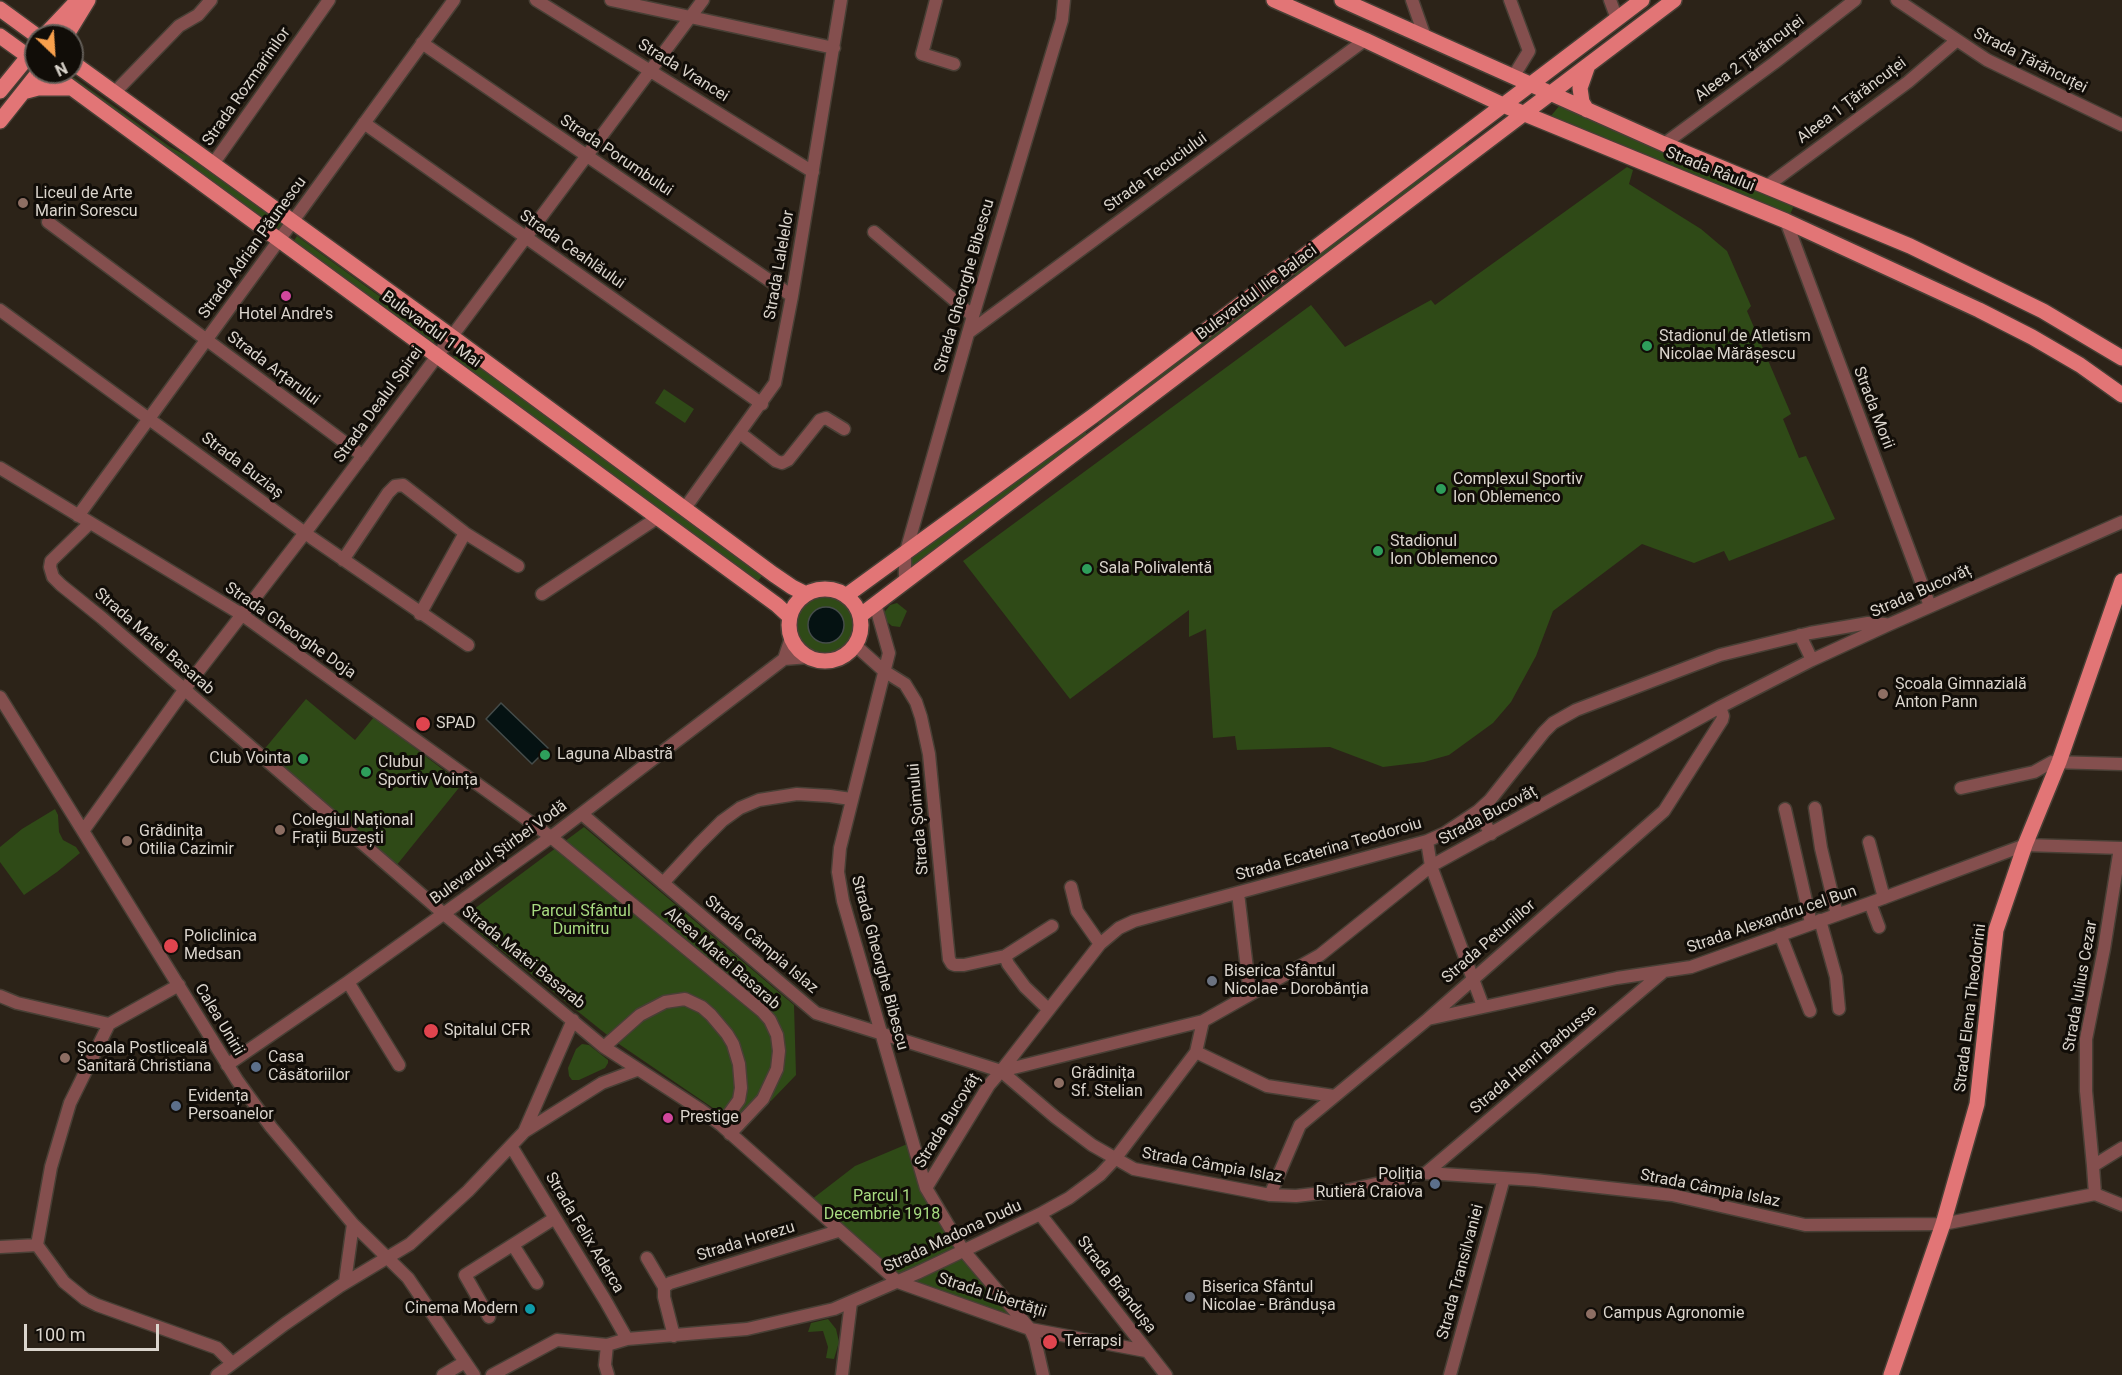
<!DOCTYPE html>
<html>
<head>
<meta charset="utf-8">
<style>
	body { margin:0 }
	#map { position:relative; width:2122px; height:1375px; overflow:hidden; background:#2c2318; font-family:Roboto,sans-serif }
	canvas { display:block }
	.north { position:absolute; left:24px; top:24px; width:60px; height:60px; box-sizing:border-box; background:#110d08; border:2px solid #625d57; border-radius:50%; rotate:155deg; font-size:16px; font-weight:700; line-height:24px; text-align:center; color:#dbd5cd }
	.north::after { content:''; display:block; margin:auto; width:21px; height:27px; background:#f9a04c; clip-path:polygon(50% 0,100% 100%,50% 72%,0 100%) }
	.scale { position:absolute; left:24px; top:1324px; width:135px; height:27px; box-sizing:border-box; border:3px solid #dbd5cd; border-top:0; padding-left:8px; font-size:18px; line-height:21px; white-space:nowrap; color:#dbd5cd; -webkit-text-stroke:4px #110d08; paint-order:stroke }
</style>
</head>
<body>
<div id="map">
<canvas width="2122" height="1375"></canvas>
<div class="north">N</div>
<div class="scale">100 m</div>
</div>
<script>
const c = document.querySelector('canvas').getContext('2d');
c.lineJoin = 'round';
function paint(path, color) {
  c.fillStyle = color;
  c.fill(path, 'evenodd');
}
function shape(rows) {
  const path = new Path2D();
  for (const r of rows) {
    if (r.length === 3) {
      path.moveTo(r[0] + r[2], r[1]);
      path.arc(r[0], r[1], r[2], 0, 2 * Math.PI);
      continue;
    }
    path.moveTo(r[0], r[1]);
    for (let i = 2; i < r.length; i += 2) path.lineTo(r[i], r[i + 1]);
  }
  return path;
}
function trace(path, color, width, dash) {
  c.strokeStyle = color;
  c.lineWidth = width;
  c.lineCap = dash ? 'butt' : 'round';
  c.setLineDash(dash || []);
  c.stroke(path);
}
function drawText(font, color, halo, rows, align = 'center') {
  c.font = font + ' Roboto,sans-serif';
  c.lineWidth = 6;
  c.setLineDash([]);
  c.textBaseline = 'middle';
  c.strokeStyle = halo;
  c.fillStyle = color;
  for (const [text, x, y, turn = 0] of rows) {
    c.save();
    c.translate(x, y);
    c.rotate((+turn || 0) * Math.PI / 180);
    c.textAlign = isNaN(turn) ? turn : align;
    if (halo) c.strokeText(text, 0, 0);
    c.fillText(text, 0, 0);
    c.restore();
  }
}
paint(shape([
	[59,72,66,72,170,147,189,157,282,224,278,230],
	[1560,105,1795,203,1789,217,1550,117],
	[1498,116,1499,119,1467,143,1463,152,1298,276,1291,274],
	[1627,167,1633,170,1629,184,1701,229,1727,251,1751,306,1747,311,1791,414,1783,419,1799,458,1806,456,1835,519,1729,561,1724,551,1694,563,1642,544,1553,611,1536,656,1511,702,1493,723,1449,755,1424,762,1383,767,1330,747,1237,750,1235,736,1213,738,1206,629,1189,637,1189,610,1070,699,963,561,1311,305,1345,347,1431,300,1435,305],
	[297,236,437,338,433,343,293,242],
	[1276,287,1277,292,1103,424,1099,424,1096,421],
	[457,352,538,409,762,576,757,582,453,358],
	[664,389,694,409,685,423,655,403],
	[1085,430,1087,435,912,569,908,567,908,560,1078,431],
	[827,596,837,598,845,603,851,611,854,620,855,629,852,638,846,646,838,651,829,654,811,650,804,644,799,636,797,627,798,617,802,609,809,602,818,598],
	[897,603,907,611,900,627,892,626,887,622,883,614,890,605],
	[306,699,355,740,374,717,462,784,396,866,262,752],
	[55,809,58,815,59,832,63,840,76,847,80,853,57,872,24,895,0,862,0,847,22,829],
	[584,827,794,1005,796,1075,771,1101,755,1098,732,1121,616,1042,476,930,472,914,474,909],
	[582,1044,589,1045,608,1060,608,1063,605,1068,579,1080,572,1080,569,1076,568,1068,576,1049],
	[912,1142,925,1189,1024,1323,912,1287,807,1203,855,1166],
	[828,1319,836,1329,839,1342,834,1359,826,1358,828,1347,823,1331,808,1332,811,1323]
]), '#2f4a17');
const water = shape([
	[826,625,18],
	[501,703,548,748,532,764,486,719,501,703]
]);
paint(water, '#051212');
trace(water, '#454c4a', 1.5);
const minor = shape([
	[536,0,813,172],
	[611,0,834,48],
	[936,0,922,54,954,64],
	[1412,0,1425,37],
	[1510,0,1529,51,1513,77],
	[1610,0,1617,19],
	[1897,0,1987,60,2122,125],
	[422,43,792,296],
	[114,93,179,26,198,15,211,0],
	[364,123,762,404],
	[1664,144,1774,63,1855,0],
	[213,164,329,0],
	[1767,186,1908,82,1956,41],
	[1786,221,1930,606],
	[48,222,363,456],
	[874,232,973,316],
	[0,310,312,538,468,645],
	[968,333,1365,40],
	[740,433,776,461,782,463,788,460,820,420,826,418,844,429],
	[0,468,241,614,551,837,762,1011,770,1020,777,1035,779,1051,777,1069,763,1099,730,1134],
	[685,508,775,383,792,296,841,0],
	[78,516,454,0],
	[90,523,51,561,50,567,53,577,61,585,102,618,444,914,604,1047,701,1110,721,1125,898,1282,1030,1329,1146,1351],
	[343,560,388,493,395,486,403,485,465,533,518,566],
	[905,581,905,555,973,316,1062,20,1064,0],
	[542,594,657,518],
	[875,604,889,653,840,848,838,872,843,901,926,1188,963,1250,1030,1329,1035,1340,1043,1375],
	[420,614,465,533],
	[1800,635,1812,660],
	[855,645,884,671,905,684,916,702,921,717,929,754,947,940,949,959,952,964,955,965,964,965,1005,956,1052,926],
	[784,659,791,638],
	[0,697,237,1080,271,1127,353,1224,408,1278,474,1375],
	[1961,788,2034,772,2052,762,2122,764],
	[1815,808,1821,848,1837,915],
	[1785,809,1811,923],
	[1478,811,1491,834],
	[582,814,816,1013,1001,1071,1055,1117,1092,1145,1134,1169,1270,1195,1296,1196,1348,1190,1426,1173,1535,1180,1672,1195,1805,1225,1943,1224,2095,1194,2093,1166,2122,1148],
	[83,831,190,682,311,525,703,0],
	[1427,841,1431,866,1483,1006],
	[1869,842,1884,898],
	[663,883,699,844,722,821,740,808,759,800,797,794,830,796,851,799],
	[1071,887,1077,911,1100,944],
	[1238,893,1250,994],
	[1870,903,1879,927],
	[1820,920,1836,977,1839,1009],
	[1780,934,1810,1011],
	[1005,956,1008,964,1025,987,1048,1009],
	[348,982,399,1065],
	[0,996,17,1003,109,1024,179,985],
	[1428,1019,1617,978,1691,967,1870,903,2025,845,2122,848],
	[109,1024,70,1103,51,1167,37,1245,64,1282,85,1299,97,1305,217,1348,232,1363],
	[604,1047,640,1015,665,1002,685,999,702,1007,711,1015,727,1034,733,1044,739,1064,741,1088,739,1100,721,1125],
	[1196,1052,1267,1086,1334,1096],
	[227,1065,348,982,551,837,784,659,809,657],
	[1001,1071,1100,944,1119,928,1134,921,1427,841,1445,833,1478,811,1490,800,1544,732,1553,723,1576,710,1720,655,1810,633,1868,623,1885,624],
	[524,1132,573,1020],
	[511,1146,605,1300,627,1339],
	[2093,1166,2086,1091,2086,1039,2104,949,2120,848],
	[1426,1173,1663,972],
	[926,1188,989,1085,1001,1071,1203,1021,1320,955,1431,866,1720,707,1812,660,1888,625,2122,522],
	[2095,1194,2122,1205],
	[1270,1195,1300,1125,1428,1019,1664,811,1722,720,1723,716,1720,707],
	[1040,1214,1166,1375],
	[513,1245,537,1283],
	[0,1247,37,1245],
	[647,1258,664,1287,664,1297,674,1336],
	[345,1282,353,1224],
	[664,1287,670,1283,838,1231],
	[489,1317,465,1275,555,1218],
	[217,1375,285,1324,340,1286,410,1244,468,1191,524,1132,602,1083,637,1070],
	[443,1375,465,1362],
	[492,1375,557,1340,607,1345],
	[608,1375,605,1365,607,1345,627,1339,747,1329,834,1309,917,1273,1040,1214,1069,1198,1100,1175,1115,1159,1196,1052,1203,1021],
	[842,1375,851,1302],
	[1450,1375,1504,1178]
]);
const major = shape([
	[1274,0,1365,40,1503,105,1786,221,1979,310,2032,337,2080,365,2122,395],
	[1342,0,1664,144,1910,246,2043,311,2122,358],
	[0,9,37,36],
	[0,36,36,62],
	[44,36,78,0],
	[66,36,88,0],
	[72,62,451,336,773,574,792,587,806,594],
	[50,72,777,605,790,617],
	[0,91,36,47],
	[23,92,38,88,70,88],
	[1587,110,1582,102,1580,88,1588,65],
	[0,121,39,72],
	[825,625,36],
	[847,595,1093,416,1642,0],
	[861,615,1674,0],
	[1891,1375,1943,1224,1977,1104,1996,930,2025,845,2059,762,2122,581]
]);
trace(minor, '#483f35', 15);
trace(major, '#483f35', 18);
trace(minor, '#844f4e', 12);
trace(major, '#e27576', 15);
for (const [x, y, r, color] of [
	[23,203,6,"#8d6e63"],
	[286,296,6,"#d1479c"],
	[1647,346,6,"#2e9e5b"],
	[1441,489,6,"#2e9e5b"],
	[1378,551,6,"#2e9e5b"],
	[1087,569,6,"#2e9e5b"],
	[1883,694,6,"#8d6e63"],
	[423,724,8,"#e0444e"],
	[545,755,6,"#2e9e5b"],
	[303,759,6,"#2e9e5b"],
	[366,772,6,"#2e9e5b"],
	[280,830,6,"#8d6e63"],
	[127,841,6,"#8d6e63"],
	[171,946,8,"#e0444e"],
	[1212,981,6,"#6b7280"],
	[431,1031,8,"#e0444e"],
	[65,1058,6,"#8d6e63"],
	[256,1067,6,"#5c6f8a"],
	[1059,1083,6,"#8d6e63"],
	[176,1106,6,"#5c6f8a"],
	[668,1118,6,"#d1479c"],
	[1435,1184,6,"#5c6f8a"],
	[1190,1297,6,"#6b7280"],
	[530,1309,6,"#0f9aa8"],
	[1591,1314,6,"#8d6e63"],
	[1050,1342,8,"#e0444e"]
]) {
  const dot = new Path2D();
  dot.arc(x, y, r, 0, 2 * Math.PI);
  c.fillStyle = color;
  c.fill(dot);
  trace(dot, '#110d08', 2);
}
drawText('16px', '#dbd5cd', '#110d08', [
	["Aleea 2 Țărăncuței",1750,59,-37],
	["Strada Țărăncuței",2030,61,27],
	["Strada Vrancei",683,71,32],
	["Strada Rozmarinilor",247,87,-55],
	["Aleea 1 Țărăncuței",1852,101,-37],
	["Strada Porumbului",616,156,34],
	["Strada Râului",1710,170,22],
	["Strada Tecuciului",1156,173,-36],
	["Strada Adrian Păunescu",253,248,-54],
	["Strada Ceahlăului",572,250,35],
	["Strada Lalelelor",780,265,-80],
	["Strada Gheorghe Bibescu",965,286,-74],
	["Bulevardul Ilie Balaci",1257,293,-37],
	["Bulevardul 1 Mai",431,330,36],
	["Strada Arțarului",273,369,37],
	["Strada Dealul Spirei",379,405,-54],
	["Strada Morii",1873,408,69],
	["Strada Buziaș",242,466,37],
	["Strada Bucovăț",1921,592,-24],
	["Strada Gheorghe Doja",290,631,35],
	["Strada Matei Basarab",154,642,41],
	["Strada Bucovăț",1488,816,-28],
	["Strada Șoimului",919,819,-95],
	["Strada Ecaterina Teodoroiu",1329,850,-16],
	["Bulevardul Știrbei Vodă",499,853,-36],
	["Strada Alexandru cel Bun",1772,920,-19],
	["Strada Petuniilor",1489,942,-41],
	["Strada Câmpia Islaz",761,945,40],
	["Strada Matei Basarab",523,958,39],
	["Aleea Matei Basarab",722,959,41],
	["Strada Gheorghe Bibescu",879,963,75],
	["Strada Iulius Cezar",2081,986,-80],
	["Strada Elena Theodorini",1971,1008,-83],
	["Calea Unirii",219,1020,59],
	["Strada Henri Barbusse",1534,1060,-40],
	["Strada Bucovăț",948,1121,-58],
	["Strada Câmpia Islaz",1212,1166,10],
	["Strada Câmpia Islaz",1710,1189,11],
	["Strada Felix Aderca",584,1233,59],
	["Strada Madona Dudu",953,1237,-25],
	["Strada Horezu",746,1242,-17],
	["Strada Transilvaniei",1461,1272,-75],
	["Strada Brândușa",1116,1285,52],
	["Strada Libertății",992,1296,18]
]);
drawText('16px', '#dbd5cd', '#110d08', [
	["Liceul de Arte",35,194],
	["Marin Sorescu",35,212],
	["Hotel Andre's",286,315,"center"],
	["Stadionul de Atletism",1659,337],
	["Nicolae Mărășescu",1659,355],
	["Complexul Sportiv",1453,480],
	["Ion Oblemenco",1453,498],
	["Stadionul",1390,542],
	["Ion Oblemenco",1390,560],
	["Sala Polivalentă",1099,569],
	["Școala Gimnazială",1895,685],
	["Anton Pann",1895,703],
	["SPAD",436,724],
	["Laguna Albastră",557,755],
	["Club Vointa",291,759,"right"],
	["Clubul",378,763],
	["Sportiv Voința",378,781],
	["Colegiul Național",292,821],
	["Frații Buzești",292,839],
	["Grădinița",139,832],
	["Otilia Cazimir",139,850],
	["Policlinica",184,937],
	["Medsan",184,955],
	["Biserica Sfântul",1224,972],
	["Nicolae - Dorobănția",1224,990],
	["Spitalul CFR",444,1031],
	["Școala Postliceală",77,1049],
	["Sanitară Christiana",77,1067],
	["Casa",268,1058],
	["Căsătoriilor",268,1076],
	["Grădinița",1071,1074],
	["Sf. Stelian",1071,1092],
	["Evidența",188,1097],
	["Persoanelor",188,1115],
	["Prestige",680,1118],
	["Poliția",1423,1175,"right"],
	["Rutieră Craiova",1423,1193,"right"],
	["Biserica Sfântul",1202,1288],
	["Nicolae - Brândușa",1202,1306],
	["Cinema Modern",518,1309,"right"],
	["Campus Agronomie",1603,1314],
	["Terrapsi",1064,1342]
], 'left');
drawText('16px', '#a8db81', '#110d08', [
	["Parcul Sfântul",581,912],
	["Dumitru",581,930],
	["Parcul 1",882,1197],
	["Decembrie 1918",882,1215]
]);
</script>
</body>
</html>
